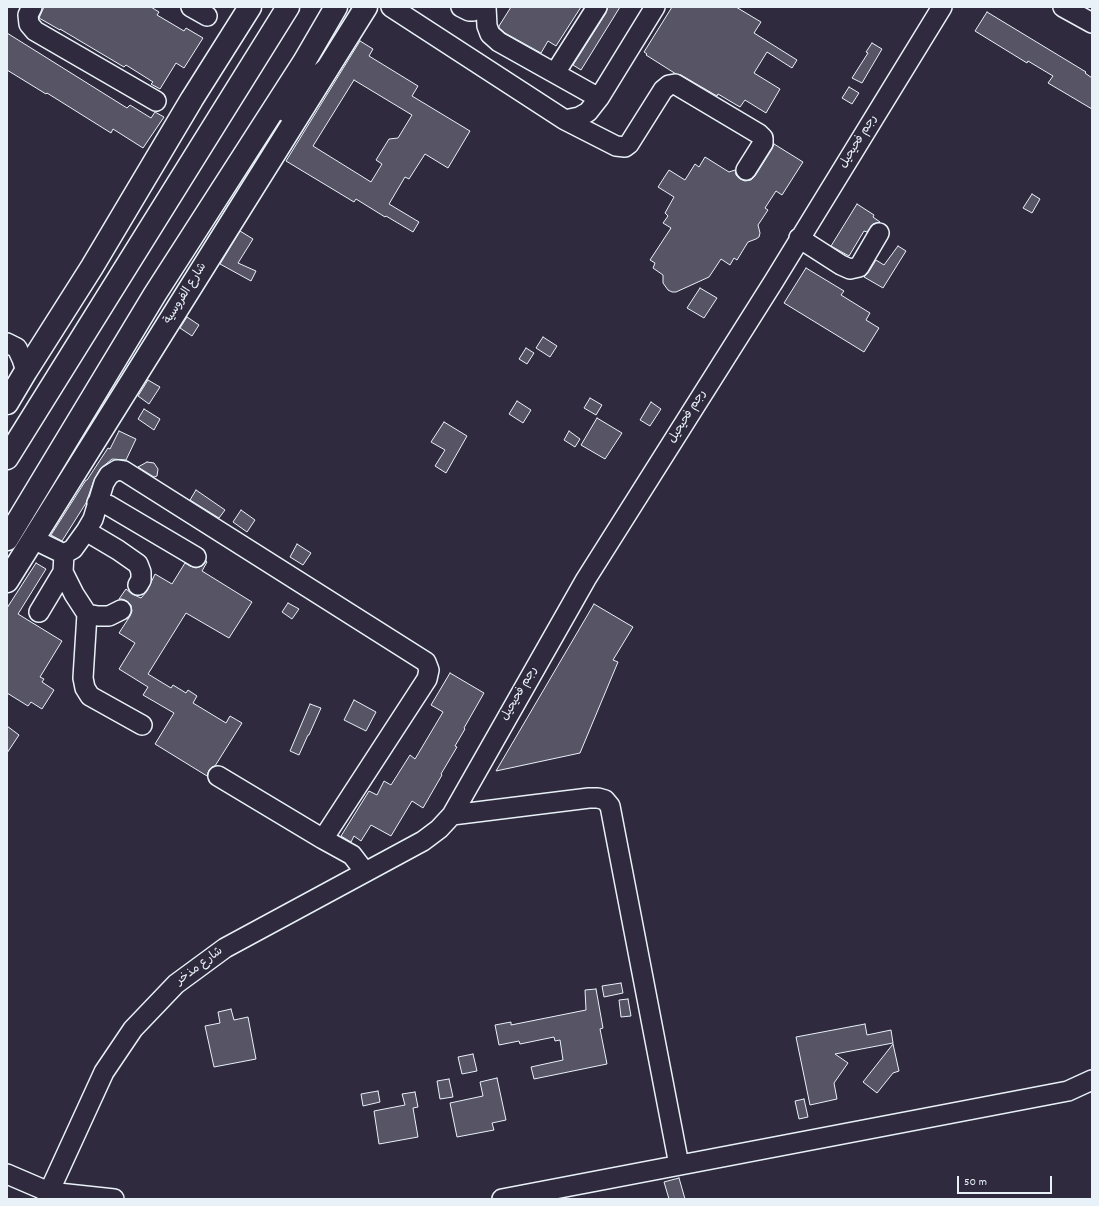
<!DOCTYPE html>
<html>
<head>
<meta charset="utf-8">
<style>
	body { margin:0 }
	#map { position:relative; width:1099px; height:1206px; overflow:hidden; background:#2f2a3d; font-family:Dekko,sans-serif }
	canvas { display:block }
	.frame { position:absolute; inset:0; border:8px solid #e8f1f8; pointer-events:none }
	.scale { position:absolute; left:957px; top:1176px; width:95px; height:18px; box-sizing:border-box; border:2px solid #e8f1f8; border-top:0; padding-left:5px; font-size:12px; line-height:14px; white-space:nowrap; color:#e8f1f8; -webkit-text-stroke:3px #2f2a3d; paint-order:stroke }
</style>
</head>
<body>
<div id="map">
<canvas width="1099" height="1206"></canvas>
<div class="frame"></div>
<div class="scale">50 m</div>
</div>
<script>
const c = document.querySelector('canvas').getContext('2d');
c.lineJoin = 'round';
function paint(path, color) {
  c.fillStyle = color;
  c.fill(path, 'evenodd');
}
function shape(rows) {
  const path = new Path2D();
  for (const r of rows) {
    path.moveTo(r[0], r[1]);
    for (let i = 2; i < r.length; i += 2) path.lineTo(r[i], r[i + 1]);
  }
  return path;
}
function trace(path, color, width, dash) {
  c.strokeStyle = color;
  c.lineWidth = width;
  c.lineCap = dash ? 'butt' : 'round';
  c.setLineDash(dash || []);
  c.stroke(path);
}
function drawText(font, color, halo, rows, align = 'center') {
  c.font = font + ' Dekko,"Playpen Sans Arabic",sans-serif';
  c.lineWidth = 3;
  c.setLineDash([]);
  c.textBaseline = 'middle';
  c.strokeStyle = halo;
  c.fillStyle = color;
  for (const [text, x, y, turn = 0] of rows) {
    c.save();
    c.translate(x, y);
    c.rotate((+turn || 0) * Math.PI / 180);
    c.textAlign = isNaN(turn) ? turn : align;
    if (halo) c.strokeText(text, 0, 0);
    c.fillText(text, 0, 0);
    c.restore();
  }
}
const building = shape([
	[44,7,151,7,159,12,157,15,184,31,186,28,203,38,184,68,176,63,160,89,151,84,153,82,126,65,124,67,60,29,60,30,39,18,44,7],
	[511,7,581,7,556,46,548,41,541,53,505,33,499,28,499,26,511,7],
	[608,7,620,7,581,70,573,65,606,13,608,7],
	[672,7,736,7,761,22,754,33,797,60,792,68,767,52,754,73,780,89,766,113,745,100,740,107,718,94,717,96,681,75,676,74,646,55,647,54,644,52,672,7],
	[987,12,1086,72,1085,73,1092,78,1092,109,1048,83,1053,76,1028,61,1027,63,975,31,987,12],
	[7,33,127,108,130,105,151,118,155,112,164,117,143,148,113,129,111,133,47,93,46,94,7,70,7,33],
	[360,41,373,49,369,56,418,86,412,96,470,131,448,168,425,154,409,179,405,177,389,204,419,222,413,232,386,216,385,217,356,199,354,202,286,161,360,41],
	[354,80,412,115,398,138,389,139,376,160,382,164,371,182,313,146,354,80],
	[872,43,882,49,862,83,852,78,868,53,866,52,872,43],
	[849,87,859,93,852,104,842,98,849,87],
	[774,144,803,162,782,195,776,191,765,208,768,210,758,225,760,233,759,237,756,239,748,242,737,260,734,258,730,265,721,259,709,277,676,292,672,292,668,290,663,283,663,275,653,268,655,263,650,260,671,228,663,223,668,216,665,213,674,197,658,187,669,170,685,180,695,164,699,167,705,157,729,172,735,170,736,175,740,179,745,181,751,180,755,176,772,149,774,144],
	[1032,194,1040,199,1032,213,1023,208,1032,194],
	[857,204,874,215,873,217,880,222,873,224,867,232,864,231,849,256,831,246,857,204],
	[240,231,253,239,238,263,256,271,251,281,220,264,240,231],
	[898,246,906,251,883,288,864,277,868,273,876,260,884,265,898,246],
	[806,268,844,291,841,295,870,313,866,320,879,328,864,352,784,303,806,268],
	[700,288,717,298,704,318,687,308,700,288],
	[187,317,199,325,192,336,180,328,187,317],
	[543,337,557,346,550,357,536,348,543,337],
	[526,348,534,353,527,364,519,359,526,348],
	[148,380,160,387,149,404,138,396,148,380],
	[590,398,602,405,596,415,584,408,590,398],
	[517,401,531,410,523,423,509,414,517,401],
	[651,402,661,409,650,426,640,420,651,402],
	[144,409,160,419,154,430,138,419,144,409],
	[597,418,622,433,605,459,581,445,597,418],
	[444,422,467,436,446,473,435,466,445,450,431,442,444,422],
	[119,431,136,439,126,460,112,459,100,469,94,480,86,503,62,541,51,535,86,480,87,480,108,448,110,449,119,431],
	[569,431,580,439,575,447,564,440,569,431],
	[147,462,154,463,158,469,157,476,154,477,138,467,147,462],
	[196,490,225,510,219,518,190,500,196,490],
	[241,510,255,520,247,532,233,522,241,510],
	[297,544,311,553,303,565,290,557,297,544],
	[206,561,207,562,202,571,252,602,229,638,186,613,148,674,171,688,173,685,186,693,188,690,197,696,193,703,226,723,230,716,242,723,215,766,212,767,209,770,207,776,155,744,174,713,143,695,148,687,119,669,135,643,119,633,130,616,132,611,131,605,127,601,122,599,119,599,126,589,132,594,141,598,147,591,155,574,172,584,185,563,190,566,196,568,202,566,206,561],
	[36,563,46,569,18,614,62,641,40,677,44,679,42,682,54,690,42,709,31,702,28,706,7,693,7,608,36,563],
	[288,603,299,609,292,619,282,612,288,603],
	[594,604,633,627,613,660,618,662,580,753,496,771,594,604],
	[450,673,484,693,464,728,465,729,455,746,457,747,441,774,442,775,423,808,412,801,391,836,371,825,361,841,354,836,351,842,341,836,369,791,377,795,384,781,391,785,410,755,415,759,443,712,431,705,450,673],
	[354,700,376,712,366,731,344,720,354,700],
	[310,704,321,708,309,735,308,735,299,755,290,751,310,704],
	[7,726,19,735,7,753,7,726],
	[621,983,623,993,604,997,602,986,621,983],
	[596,989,603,1028,600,1029,607,1064,534,1079,531,1067,563,1060,560,1040,555,1041,554,1037,520,1044,519,1041,499,1045,495,1025,511,1022,511,1025,586,1010,585,990,596,989],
	[628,999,631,1016,621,1017,619,1000,628,999],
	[231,1009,234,1020,248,1017,256,1059,214,1067,205,1026,220,1023,218,1012,231,1009],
	[865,1024,867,1035,891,1030,893,1043,835,1054,848,1063,834,1083,837,1099,810,1105,796,1037,865,1024],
	[893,1044,899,1071,893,1073,877,1093,863,1082,893,1044],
	[473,1054,477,1071,462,1074,458,1057,473,1054],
	[497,1078,506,1120,492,1123,494,1130,457,1137,450,1103,483,1096,480,1082,497,1078],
	[449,1079,453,1097,440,1099,437,1081,449,1079],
	[378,1091,380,1102,363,1106,361,1094,378,1091],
	[415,1092,418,1107,413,1108,418,1137,379,1144,374,1111,405,1105,402,1094,415,1092],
	[804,1099,808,1117,799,1119,795,1101,804,1099],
	[679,1178,685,1199,669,1199,664,1182,679,1178]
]);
paint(building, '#575565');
trace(building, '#e8f1f8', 1);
const minor = shape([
	[32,7,28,15,29,24,35,31,156,101],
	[191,7,207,16],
	[391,7,565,120,579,117,588,112,599,98,655,7],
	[461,7,469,11,473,11,480,7],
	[486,7,487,26,490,34,499,42,599,98],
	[1063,7,1092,23],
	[555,73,597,7],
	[565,120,616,146,625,147,629,144,663,90,669,85,675,84,759,134,763,138,763,143,746,170],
	[799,238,841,265,850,269,859,267,879,233],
	[7,343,17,348,22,359,26,371],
	[97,503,108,505,196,557],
	[86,531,118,550,138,564,141,572,141,580,138,585],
	[33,539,64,554],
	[63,572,74,594,87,614,98,616,109,616,121,610],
	[39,612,63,572,64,554,73,549,86,531,93,519,104,483,109,475,117,470,124,471,426,662,429,670,427,679,323,839],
	[87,614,83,678,85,688,90,696,142,725],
	[218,776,323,839,352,855,365,872],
	[452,815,589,798,598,798,605,800,610,806,679,1165],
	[7,1174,49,1192,114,1199],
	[47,1199,49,1192,104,1072,133,1029,176,984,225,948,423,841,439,829,452,815,586,579,774,281,942,7],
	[502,1199,1068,1091,1092,1080]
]);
const major = shape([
	[7,403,26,371,92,267,192,99,250,7],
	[7,581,366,7]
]);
const highway = shape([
	[285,110,297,95,326,70],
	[7,458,288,7],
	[7,539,155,294,304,62,336,7]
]);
trace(minor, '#e8f1f8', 22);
trace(major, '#e8f1f8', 25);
trace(highway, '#e8f1f8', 25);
trace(minor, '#2f2a3d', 19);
trace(major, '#2f2a3d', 22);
trace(highway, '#2f2a3d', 22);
drawText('12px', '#e8f1f8', '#2f2a3d', [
	["رجم فحيحيل",859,142,-58],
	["شارع الفروسية",186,294,-58],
	["رجم فحيحيل",688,417,-58],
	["رجم فحيحيل",520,694,-60],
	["شارع مذخر",200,967,-37]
]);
</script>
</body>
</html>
